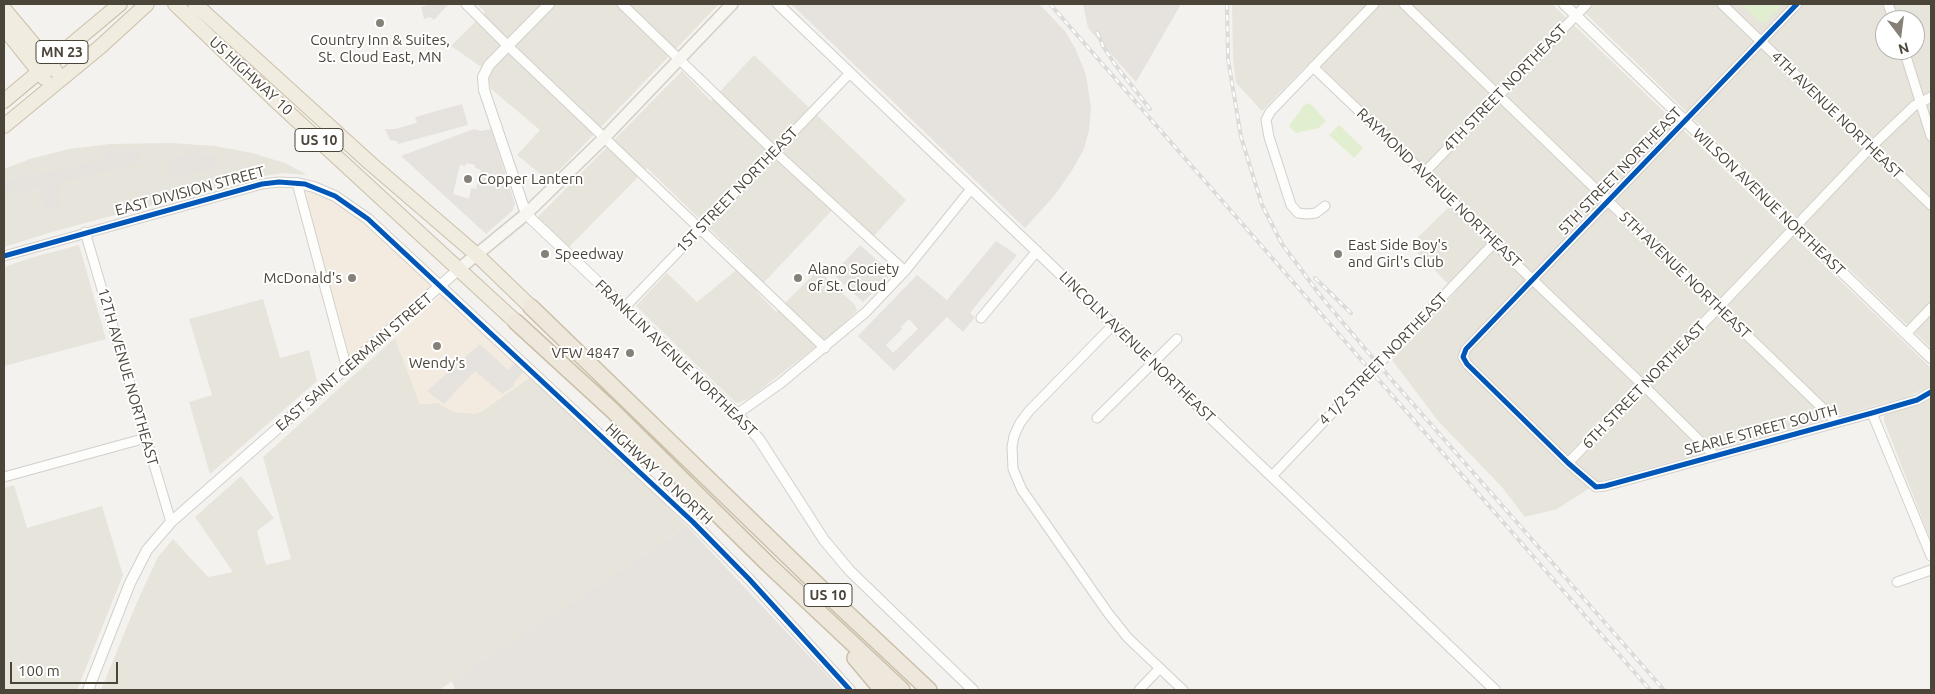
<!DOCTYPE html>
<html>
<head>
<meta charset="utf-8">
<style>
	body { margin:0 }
	#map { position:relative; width:1935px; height:694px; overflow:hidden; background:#f4f2ee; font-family:Ubuntu,sans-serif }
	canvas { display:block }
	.frame { position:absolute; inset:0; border:5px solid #4b4439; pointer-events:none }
	.north { position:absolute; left:1875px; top:10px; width:50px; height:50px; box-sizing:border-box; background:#fff; border:1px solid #b7b4b0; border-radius:50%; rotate:165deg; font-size:14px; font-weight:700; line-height:20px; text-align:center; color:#4b4439 }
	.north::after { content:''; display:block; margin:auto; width:18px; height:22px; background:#868178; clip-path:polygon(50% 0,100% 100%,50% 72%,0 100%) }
	.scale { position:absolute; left:10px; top:662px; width:108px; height:22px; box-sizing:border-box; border:2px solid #4b4439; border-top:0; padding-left:6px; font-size:15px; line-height:18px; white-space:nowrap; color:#4b4439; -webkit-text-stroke:4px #fff; paint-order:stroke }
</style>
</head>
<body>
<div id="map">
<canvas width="1935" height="694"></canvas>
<div class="frame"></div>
<div class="north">N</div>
<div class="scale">100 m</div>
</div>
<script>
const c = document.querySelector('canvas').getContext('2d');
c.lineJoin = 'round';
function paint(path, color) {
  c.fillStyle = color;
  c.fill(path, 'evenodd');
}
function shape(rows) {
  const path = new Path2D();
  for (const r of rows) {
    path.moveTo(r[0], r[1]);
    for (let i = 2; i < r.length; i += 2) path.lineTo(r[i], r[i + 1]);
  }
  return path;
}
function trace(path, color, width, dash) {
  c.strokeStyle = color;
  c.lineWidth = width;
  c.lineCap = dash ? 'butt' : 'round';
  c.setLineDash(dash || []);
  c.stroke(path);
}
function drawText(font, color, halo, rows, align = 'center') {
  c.font = font + ' Ubuntu,sans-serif';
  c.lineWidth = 4;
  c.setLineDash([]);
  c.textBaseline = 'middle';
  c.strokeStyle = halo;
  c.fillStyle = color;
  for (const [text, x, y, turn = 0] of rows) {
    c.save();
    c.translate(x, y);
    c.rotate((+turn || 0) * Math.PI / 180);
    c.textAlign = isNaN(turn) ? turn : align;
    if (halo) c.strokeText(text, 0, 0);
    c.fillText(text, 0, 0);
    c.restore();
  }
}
paint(shape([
	[477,4,719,4,549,181,517,155,540,130,491,89,489,81,490,73,451,46,485,12],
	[1232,4,1552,4,1931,368,1931,386,1907,397,1601,481,1557,509,1525,517,1501,486,1439,422,1392,360,1456,292,1410,245,1457,199,1313,59,1262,111,1236,83,1233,59],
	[1576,4,1931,4,1931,348,1739,163],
	[1885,20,1915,20,1915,50,1885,50],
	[754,55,906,200,874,236,839,203,756,291,776,312,818,270,855,305,857,311,832,334,750,398,738,403,735,402,636,306,667,273,697,302,745,263,647,168,565,251,534,221,682,71,711,101],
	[170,143,215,146,252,153,285,163,307,175,285,173,257,177,52,232,4,247,4,169,30,159,69,149,110,144],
	[79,245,106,339,4,366,4,267,30,258],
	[263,299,280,358,309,350,317,381,210,474,189,402,212,395,189,319],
	[395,338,420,404,438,403,454,412,481,412,530,377,633,472,687,526,439,690,101,690,137,602,158,557,173,539,208,577,233,572,195,517,241,476,274,518,257,531,266,565,291,559,263,457],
	[1931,399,1931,541,1884,421,1884,416,1887,414,1919,405],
	[14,485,27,528,102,506,123,575,77,690,4,690,4,488]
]), '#e7e4dc');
paint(shape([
	[304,189,317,192,354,211,433,286,350,360],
	[441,295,530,377,481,412,474,414,454,412,438,403,420,404,395,338]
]), '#f3ebdf');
paint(shape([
	[791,4,1039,4,1065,31,1076,50,1086,75,1091,108,1089,130,1084,149,1071,172,1054,196,1025,228],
	[1083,4,1181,4,1136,82,1088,28],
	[687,526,841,690,455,690,452,681]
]), '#e6e2de');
paint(shape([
	[1741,4,1783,4,1768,20,1763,23,1757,19],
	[1310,103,1326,121,1319,128,1296,133,1289,126,1304,105],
	[1339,125,1363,148,1354,158,1329,135]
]), '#e1eecf');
paint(shape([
	[426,4,447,4,448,5,434,20,430,17,424,19,421,7,427,5],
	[462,104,468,125,398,144,397,141,390,140,385,129,395,129,417,123,415,117],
	[474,129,481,131,491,129,515,204,512,211,486,234,401,156],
	[466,163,475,165,475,168,481,170,476,189,471,188,469,199,453,194,460,165,465,166],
	[139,149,141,163,59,183,62,192,58,194,61,207,46,212,39,187,4,196,4,182,104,159,103,151],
	[200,151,202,157,214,154,218,167,171,180,167,163,172,162,171,159],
	[996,241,1017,255,970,313,975,317,963,332,947,317,894,371,858,336,917,275,947,300],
	[909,319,918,329,893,353,886,345,902,329,901,327],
	[860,245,888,270,888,278,863,302,833,274],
	[480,344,508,370,514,364,514,361,526,372,523,372,514,383,514,386,502,394,475,371,444,404,427,391],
	[791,652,823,690,775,690,766,657]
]), '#e6e3df');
const minor = shape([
	[466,4,508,46,825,348],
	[622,4,774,151,905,271],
	[1404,4,1837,422],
	[1722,4,1931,205],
	[1797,4,1466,349,1463,357,1467,364,1568,463,1596,487,1605,486,1872,413,1917,400,1931,392],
	[1888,4,1894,20],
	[1904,50,1931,136],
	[1313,67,1424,173,1494,243,1644,386,1715,456],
	[1424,173,1587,4],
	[1325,206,1316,213,1307,214,1298,213,1291,205,1269,137,1266,120,1270,112,1374,4],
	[85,232,171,522],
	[4,256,262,184,279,182,297,183,347,369],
	[625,307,850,73],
	[981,318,1037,251],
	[1114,324,1029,411,1020,423,1014,436,1012,447,1013,469,1022,490,1108,613,1128,638,1183,690],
	[1906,334,1931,308],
	[1872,413,1931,556],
	[737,414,781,383,866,312,905,271,971,189],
	[1097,418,1177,339],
	[1568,463,1719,307,1871,147,1914,106,1931,97],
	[1272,476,1494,243],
	[4,477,146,438],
	[1897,582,1931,570],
	[1139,690,1159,669]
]);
const tertiary = shape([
	[549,4,489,65,483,77,484,90,526,214,737,414,759,439,824,540,850,571,973,690],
	[778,4,1495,690],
	[1564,4,1931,358],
	[297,183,314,187,335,196,368,219,693,522,749,579,850,690],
	[88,690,130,583,147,550,171,522,459,269]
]);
const secondary = shape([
	[459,269,526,214,604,138,732,4]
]);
const trunk = shape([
	[175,4,277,102,516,322],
	[195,4,370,163,477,255,531,307],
	[4,9,55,70],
	[4,28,44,78],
	[4,101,120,4],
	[4,126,100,47,147,4]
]);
const motorway = shape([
	[531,307,830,597,929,690],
	[516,322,612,410,769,565,902,690],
	[855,658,882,690]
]);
trace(minor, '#d2d0cb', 11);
trace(tertiary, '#d2d0cb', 12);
trace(secondary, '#d3cfc5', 14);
trace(trunk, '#ccbfa9', 16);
trace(motorway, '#ccbfa9', 18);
trace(minor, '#fdfdfc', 9);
trace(tertiary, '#fdfdfc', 10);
trace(secondary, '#f7f6f1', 11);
trace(trunk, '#f0ece0', 14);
trace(motorway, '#ede8db', 15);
const rail = shape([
	[1050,4,1650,690],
	[1227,4,1228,59,1241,137,1262,205,1282,244,1323,299,1378,364,1664,690],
	[1097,32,1103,46,1114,63,1150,109],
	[1315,278,1351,313]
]);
trace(rail, '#dbdbda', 4);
trace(rail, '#fff', 2, [5.5]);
trace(shape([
	[1797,4,1466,349,1463,357,1467,364,1568,463,1596,487,1605,486,1872,413,1917,400,1931,392],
	[4,256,262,184,279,182,305,184,335,196,368,219,693,522,749,579,850,690]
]), '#0057b8', 5);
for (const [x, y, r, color] of [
	[380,23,5,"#868178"],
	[468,179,5,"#868178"],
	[545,254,5,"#868178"],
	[1338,254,5,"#868178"],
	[352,278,5,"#868178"],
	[798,278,5,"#868178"],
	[437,346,5,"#868178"],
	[630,353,5,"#868178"]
]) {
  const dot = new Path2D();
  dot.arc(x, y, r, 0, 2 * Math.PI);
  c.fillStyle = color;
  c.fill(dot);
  trace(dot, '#fff', 2);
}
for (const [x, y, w] of [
	[62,52,52],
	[319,140,48],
	[828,595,48]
]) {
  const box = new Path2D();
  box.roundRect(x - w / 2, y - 11.5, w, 23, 4);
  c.fillStyle = '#fff';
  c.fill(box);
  trace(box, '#4b4439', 1);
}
drawText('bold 14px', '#4b4439', null, [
	["MN 23",62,52],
	["US 10",319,140],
	["US 10",828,595]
]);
drawText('15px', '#4b4439', '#fff', [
	["Country Inn & Suites,",380,40,"center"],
	["St. Cloud East, MN",380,57,"center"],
	["Copper Lantern",478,179],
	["East Side Boy's",1348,245],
	["and Girl's Club",1348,262],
	["Speedway",555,254],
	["Alano Society",808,269],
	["of St. Cloud",808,286],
	["McDonald's",342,278,"right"],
	["VFW 4847",620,353,"right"],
	["Wendy's",437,363,"center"]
], 'left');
drawText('15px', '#4b4439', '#fff', [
	["US HIGHWAY 10",251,76,43],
	["4TH STREET NORTHEAST",1505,88,-46],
	["4TH AVENUE NORTHEAST",1837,115,44],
	["5TH STREET NORTHEAST",1620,171,-46],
	["RAYMOND AVENUE NORTHEAST",1439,188,44],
	["1ST STREET NORTHEAST",737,190,-46],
	["EAST DIVISION STREET",190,191,-15],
	["WILSON AVENUE NORTHEAST",1769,202,44],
	["5TH AVENUE NORTHEAST",1685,275,44],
	["LINCOLN AVENUE NORTHEAST",1137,347,44],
	["FRANKLIN AVENUE NORTHEAST",676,358,44],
	["4 1/2 STREET NORTHEAST",1383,359,-46],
	["EAST SAINT GERMAIN STREET",354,362,-41],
	["12TH AVENUE NORTHEAST",128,377,74],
	["6TH STREET NORTHEAST",1644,385,-46],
	["SEARLE STREET SOUTH",1761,430,-15],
	["HIGHWAY 10 NORTH",659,474,43]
]);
</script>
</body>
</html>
